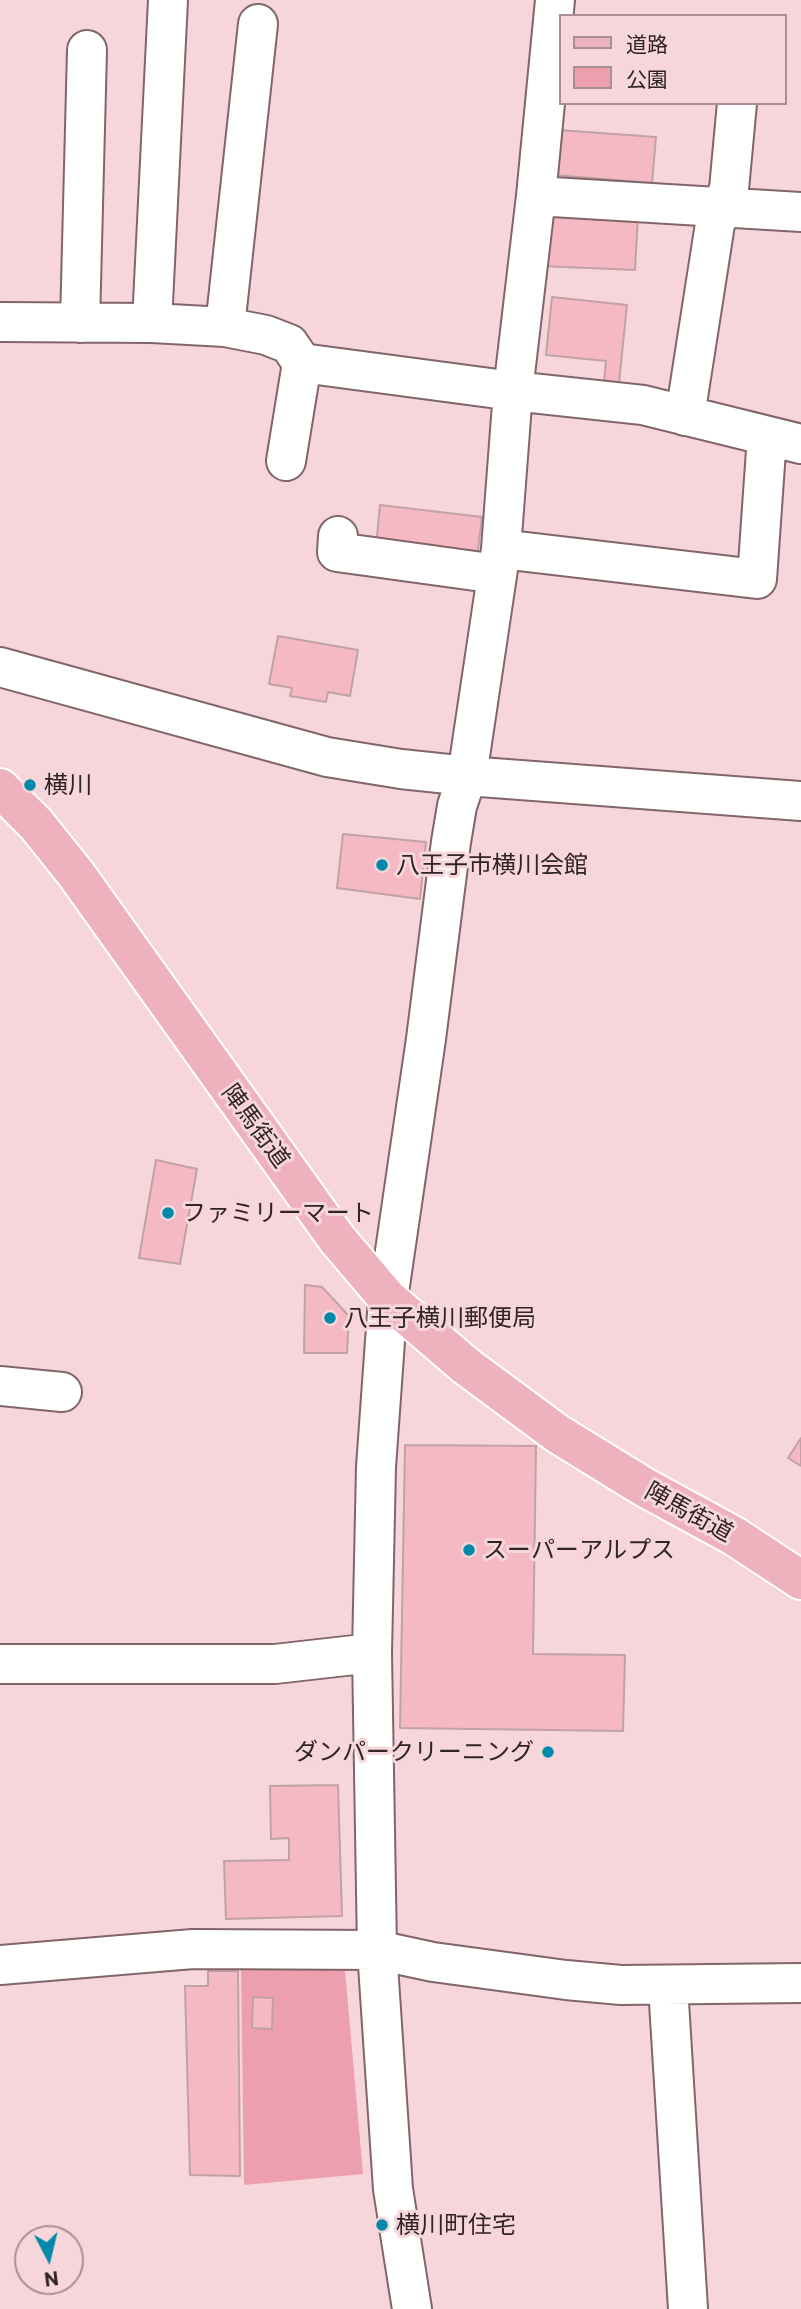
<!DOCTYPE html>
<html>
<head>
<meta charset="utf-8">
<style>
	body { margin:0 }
	#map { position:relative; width:801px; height:2309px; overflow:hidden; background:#f6d6db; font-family:Commissioner,"Noto Sans JP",sans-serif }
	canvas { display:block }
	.legend { position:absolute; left:559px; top:14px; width:228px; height:91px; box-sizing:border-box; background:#f6d6db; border:2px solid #a78f93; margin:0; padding:9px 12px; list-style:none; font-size:21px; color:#302426 }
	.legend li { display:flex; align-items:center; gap:14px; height:35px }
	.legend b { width:35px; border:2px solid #a78f93 }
	.north { position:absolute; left:14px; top:2225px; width:70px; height:70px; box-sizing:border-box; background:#f6d6db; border:2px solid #a78f93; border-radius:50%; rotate:173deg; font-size:19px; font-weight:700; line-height:28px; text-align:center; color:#302426 }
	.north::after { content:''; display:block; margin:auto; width:24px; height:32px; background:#0189a9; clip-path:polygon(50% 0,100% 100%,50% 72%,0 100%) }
</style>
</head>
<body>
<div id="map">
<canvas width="801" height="2309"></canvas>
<ul class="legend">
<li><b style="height:9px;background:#eeb2be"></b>道路</li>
<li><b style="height:19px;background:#ee9fad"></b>公園</li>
</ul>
<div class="north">N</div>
</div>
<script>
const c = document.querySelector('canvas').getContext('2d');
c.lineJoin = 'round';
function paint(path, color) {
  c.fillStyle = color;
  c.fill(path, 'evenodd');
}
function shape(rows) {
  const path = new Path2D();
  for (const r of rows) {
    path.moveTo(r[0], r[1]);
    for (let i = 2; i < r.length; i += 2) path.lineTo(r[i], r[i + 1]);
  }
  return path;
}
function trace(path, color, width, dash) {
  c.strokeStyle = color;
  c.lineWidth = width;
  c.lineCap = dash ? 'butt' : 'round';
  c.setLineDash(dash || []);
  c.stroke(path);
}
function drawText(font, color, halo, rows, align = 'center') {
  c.font = font + ' Commissioner,"Noto Sans JP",sans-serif';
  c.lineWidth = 6;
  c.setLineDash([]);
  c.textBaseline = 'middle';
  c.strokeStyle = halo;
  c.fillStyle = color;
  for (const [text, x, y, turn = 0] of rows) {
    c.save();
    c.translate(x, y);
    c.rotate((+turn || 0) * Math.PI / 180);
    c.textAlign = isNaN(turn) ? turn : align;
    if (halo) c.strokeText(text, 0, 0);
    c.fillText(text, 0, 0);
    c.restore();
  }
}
paint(shape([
	[241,1966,345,1970,363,2174,244,2185]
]), '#ee9fad');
const building = shape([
	[558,130,656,137,652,183,554,175,558,130],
	[551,211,638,215,635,270,541,266,551,211],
	[552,297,627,305,619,383,604,382,606,361,546,355,552,297],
	[380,505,482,517,477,558,376,546,380,505],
	[278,636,358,650,350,696,328,692,326,702,290,696,292,688,269,684,278,636],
	[343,834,426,842,420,899,337,888,343,834],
	[156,1160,197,1169,180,1264,139,1258,156,1160],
	[305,1285,322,1287,349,1316,347,1353,304,1353,305,1285],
	[801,1438,801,1466,788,1458,801,1438],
	[405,1445,536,1446,533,1654,625,1655,623,1731,400,1728,405,1445],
	[338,1785,342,1916,226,1919,224,1861,289,1860,289,1838,271,1839,270,1786,338,1785],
	[208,1971,238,1971,240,2176,190,2175,185,1986,208,1986,208,1971],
	[253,1997,273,1998,272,2029,252,2028,253,1997]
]);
paint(building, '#f5b9c3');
trace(building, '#c0a2a6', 2);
const minor = shape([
	[536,196,801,212],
	[0,322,152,323,225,327,266,335,289,344,302,363,513,391,643,405,801,444],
	[80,323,87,50],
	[152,323,168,0],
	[225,327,258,24],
	[685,416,715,224,729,189,737,103],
	[286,461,302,363],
	[338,536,337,552,497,574],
	[501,549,757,579,767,436],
	[0,667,327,757,401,769,467,776,801,801],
	[0,1386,62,1392],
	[0,1664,275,1664,372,1653],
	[0,1965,193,1949,377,1950,433,1962,566,1980,621,1985,801,1983],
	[668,1986,688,2309],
	[412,2309,393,2189,377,1950,372,1653,376,1467,388,1299,426,1039,451,842,457,806,467,776,501,549,513,391,536,196,555,0]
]);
const major = shape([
	[0,788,36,824,76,874,337,1239,388,1299,466,1366,558,1434,644,1487,734,1536,801,1580]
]);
trace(minor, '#806569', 42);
trace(major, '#fff', 42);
trace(minor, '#fff', 38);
trace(major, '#eeb2be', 38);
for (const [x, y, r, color] of [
	[30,785,7,"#0189a9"],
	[382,865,7,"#0189a9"],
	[168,1213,7,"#0189a9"],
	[330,1318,7,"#0189a9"],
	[469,1550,7,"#0189a9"],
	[548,1752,7,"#0189a9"],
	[382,2225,7,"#0189a9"]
]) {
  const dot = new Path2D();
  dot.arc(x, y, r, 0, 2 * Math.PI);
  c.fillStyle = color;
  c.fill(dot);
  trace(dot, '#f6d6db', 2.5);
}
drawText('24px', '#302426', '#f6d6db', [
	["横川",44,785],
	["八王子市横川会館",396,865],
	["ファミリーマート",182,1213],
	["八王子横川郵便局",344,1318],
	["スーパーアルプス",483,1550],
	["ダンパークリーニング",534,1752,"right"],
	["横川町住宅",396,2225]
], 'left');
drawText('24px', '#302426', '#f6d6db', [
	["陣馬街道",256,1126,54],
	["陣馬街道",689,1512,29]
]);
</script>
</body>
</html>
